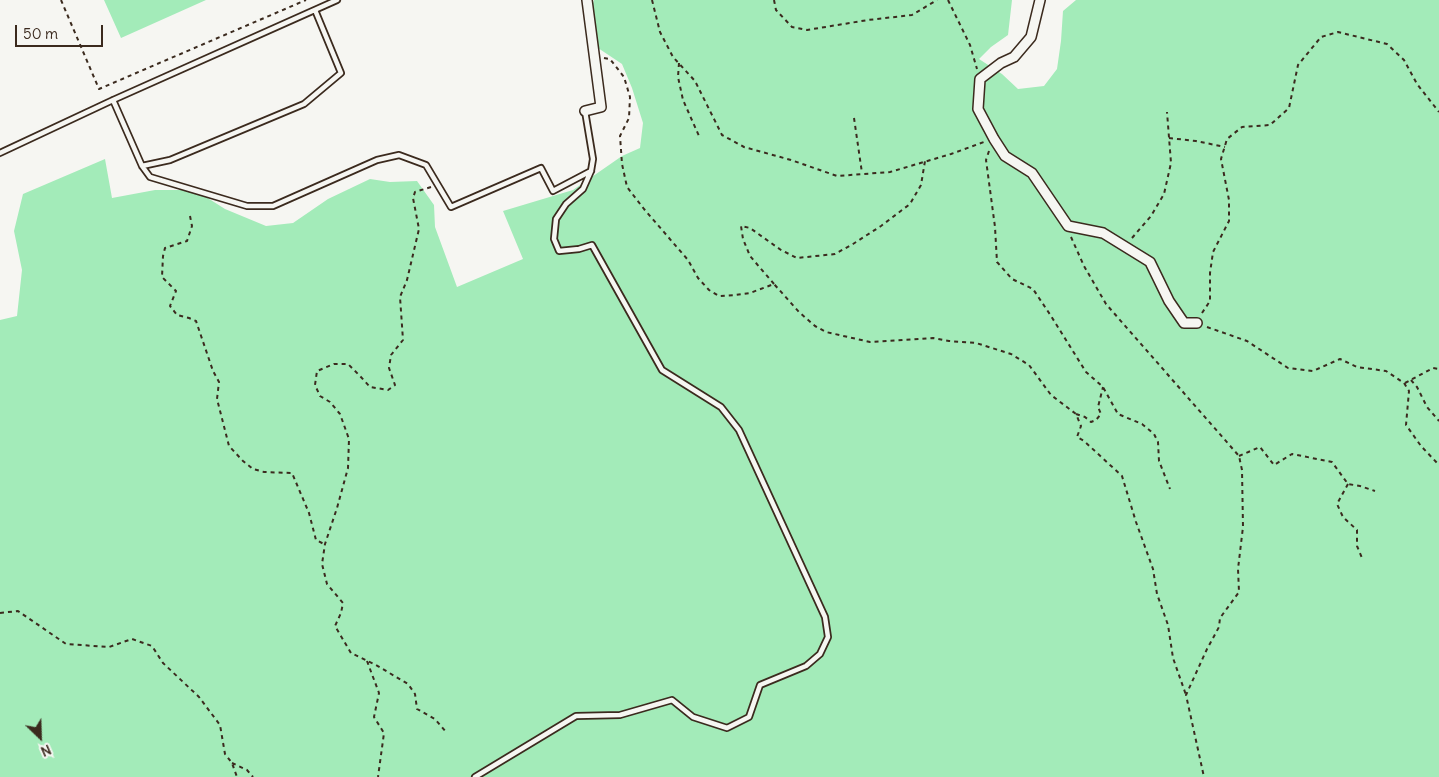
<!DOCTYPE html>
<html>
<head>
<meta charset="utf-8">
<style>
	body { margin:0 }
	#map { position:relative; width:1439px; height:777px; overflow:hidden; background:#f6f6f2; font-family:Delius,sans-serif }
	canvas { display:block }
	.north { position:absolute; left:15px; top:712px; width:50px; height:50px; -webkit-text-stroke:4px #f6f6f2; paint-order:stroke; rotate:156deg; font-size:14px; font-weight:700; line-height:20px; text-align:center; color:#3b2a1e }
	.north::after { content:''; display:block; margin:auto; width:18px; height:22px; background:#3b2a1e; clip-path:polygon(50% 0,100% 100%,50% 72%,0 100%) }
	.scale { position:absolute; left:15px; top:25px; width:88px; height:22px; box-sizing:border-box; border:2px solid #3b2a1e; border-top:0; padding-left:6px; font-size:15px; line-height:18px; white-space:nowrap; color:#3b2a1e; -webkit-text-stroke:4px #f6f6f2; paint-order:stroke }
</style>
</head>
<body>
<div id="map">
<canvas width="1439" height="777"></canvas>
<div class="north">N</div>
<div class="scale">50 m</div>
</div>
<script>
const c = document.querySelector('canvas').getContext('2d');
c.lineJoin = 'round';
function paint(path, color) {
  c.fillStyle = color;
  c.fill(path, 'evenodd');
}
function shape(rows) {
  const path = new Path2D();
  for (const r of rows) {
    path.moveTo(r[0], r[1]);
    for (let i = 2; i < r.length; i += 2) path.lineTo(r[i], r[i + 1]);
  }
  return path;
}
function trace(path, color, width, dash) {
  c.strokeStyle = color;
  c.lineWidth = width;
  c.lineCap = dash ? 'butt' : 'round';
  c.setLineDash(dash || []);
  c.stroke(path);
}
paint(shape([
	[104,0,206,0,121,38],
	[594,0,1012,0,1008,35,991,47,979,59,1002,74,1018,89,1044,86,1057,69,1061,41,1063,11,1076,0,1439,0,1439,777,0,777,0,320,17,316,22,270,14,231,23,194,105,159,112,198,155,190,195,190,225,209,266,226,293,223,328,199,370,179,390,182,417,181,434,205,435,227,457,287,523,259,503,211,573,190,622,156,640,148,643,123,632,88,622,64,592,44,590,15]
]), '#a3ebb9');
const lane = shape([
	[113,100,142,166,150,177,247,206,273,206,377,160,399,155,426,165,451,207,541,168,553,191,591,171],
	[0,153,113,100,337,0],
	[142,166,170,160,304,104,341,73,315,10],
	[475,777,576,716,620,715,672,700,693,717,727,728,749,717,760,685,806,666,820,654,828,637,825,617,739,430,721,407,662,370,592,245,579,249,559,251,554,239,556,219,566,204,583,189,591,171,593,159,585,111]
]);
const street = shape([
	[1040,0,1031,37,1014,57,1001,63,980,79,978,109,994,139,1005,156,1032,173,1068,226,1103,233,1150,262,1169,301,1184,323,1197,323],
	[585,111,601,107,587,0]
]);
trace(lane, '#3b2a1e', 8);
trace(street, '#3b2a1e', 12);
trace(shape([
	[61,0,99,89,306,0],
	[652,0,660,32,673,57,695,81,722,135,744,147,791,160,837,176,890,172,951,154,984,142],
	[774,0,776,10,792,27,807,30,868,20,912,15,937,0],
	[948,0,970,45,977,69],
	[604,58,610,59,624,77,630,97,629,118,620,136,622,164,627,187,644,209,688,260,698,278,709,290,719,296,735,295,750,293,774,284,799,312,815,326,826,332,870,342,933,338,949,341,976,343,1011,354,1029,365,1051,395,1076,414,1081,426,1077,437,1084,441,1122,476,1136,522,1153,569,1157,594,1168,625,1173,658,1186,695],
	[679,63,678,77,683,100,699,136],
	[854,118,862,173],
	[1169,138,1196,141,1225,147],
	[989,151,986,160,995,227,997,262,1012,279,1033,289,1051,316,1086,372,1103,387,1118,414,1142,424,1154,434,1158,442,1159,461,1170,489],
	[431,187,415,192,413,198,419,229,407,280,400,297,403,340,391,355,389,368,395,385,388,390,370,387,360,376,348,364,334,364,317,371,315,385,320,396,330,402,340,414,349,439,348,468,337,508,325,544,322,564,327,584,343,603,341,613,335,626,351,653,376,665,408,684,415,694,417,709,435,719,446,732],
	[190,216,192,226,187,241,165,248,163,256,162,277,176,291,170,306,177,315,189,318,196,321,213,371,219,382,217,399,229,446,243,461,253,469,264,472,292,473,309,513,316,540,324,544],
	[1071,237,1084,266,1106,304,1239,456,1242,470,1243,527,1238,569,1239,592,1220,618,1219,627,1207,649,1186,695,1204,777],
	[1132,238,1151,216,1164,194,1171,163,1167,112],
	[774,284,750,256,743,239,741,226,750,228,781,250,797,258,835,254,853,244,881,226,910,204,921,185,925,161],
	[1202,313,1210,301,1210,273,1213,252,1229,221,1229,200,1221,159,1227,139,1242,127,1270,125,1289,108,1298,65,1321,37,1338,32,1387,44,1404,60,1417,84,1439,112],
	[1207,327,1247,341,1288,368,1313,371,1340,359,1357,367,1386,371,1404,383,1409,391,1406,425,1421,446,1439,465],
	[1411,380,1417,387,1427,407,1439,421],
	[1405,383,1433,368,1439,369],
	[1076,414,1085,417,1091,422,1096,420,1101,414,1098,407,1103,387],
	[1239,456,1260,447,1274,465,1292,454,1332,462,1348,484,1360,486,1375,491],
	[1348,484,1337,504,1343,517,1357,530,1357,546,1362,558],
	[0,613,18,611,66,644,109,647,132,639,152,646,163,663,199,697,220,725,225,754,232,763,237,777],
	[367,661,379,693,374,717,384,733,378,777],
	[232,763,247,770,253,777]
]), '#3b2a1e', 2, [4, 4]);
trace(lane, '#f6f6f2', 4.5);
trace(street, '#f6f6f2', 9);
</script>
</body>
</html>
